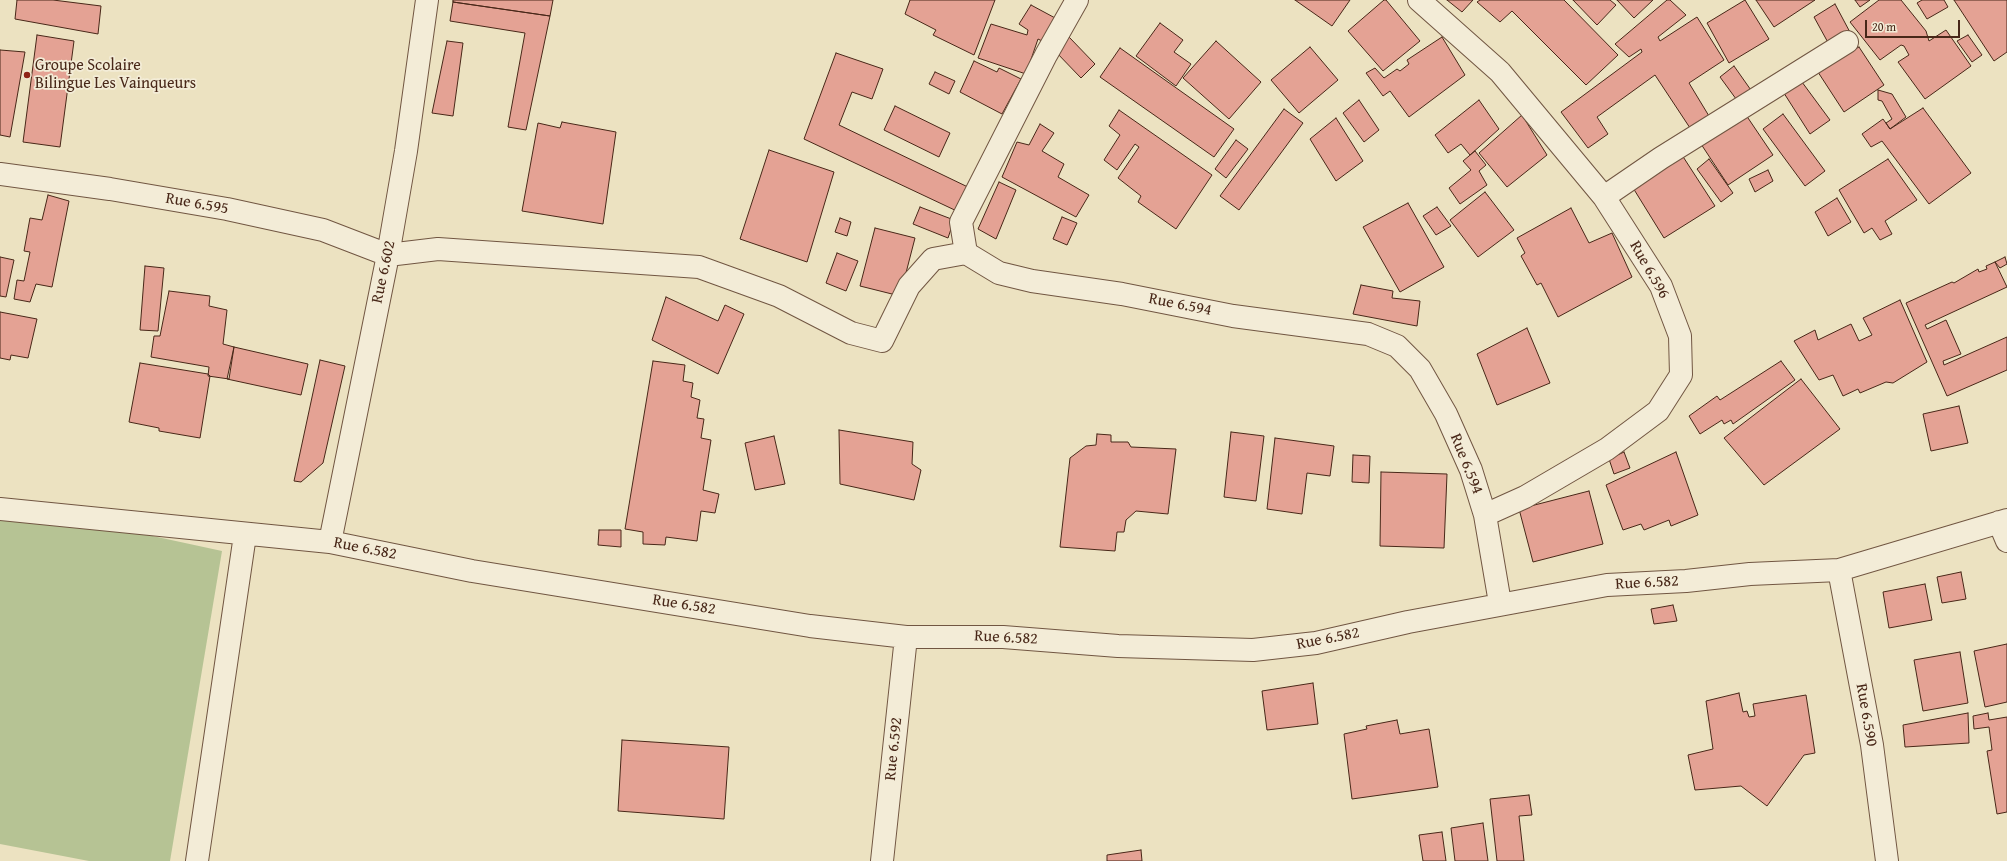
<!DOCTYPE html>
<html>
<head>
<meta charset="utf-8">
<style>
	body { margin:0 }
	#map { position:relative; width:2007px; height:861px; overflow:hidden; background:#ece2c1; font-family:"Gentium Book Plus",serif }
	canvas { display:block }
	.scale { position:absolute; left:1865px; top:20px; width:95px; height:18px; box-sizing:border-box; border:2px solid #482718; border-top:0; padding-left:5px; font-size:12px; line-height:14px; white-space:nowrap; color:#482718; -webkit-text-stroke:3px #f3ecd7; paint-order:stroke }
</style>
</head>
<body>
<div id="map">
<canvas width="2007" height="861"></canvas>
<div class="scale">20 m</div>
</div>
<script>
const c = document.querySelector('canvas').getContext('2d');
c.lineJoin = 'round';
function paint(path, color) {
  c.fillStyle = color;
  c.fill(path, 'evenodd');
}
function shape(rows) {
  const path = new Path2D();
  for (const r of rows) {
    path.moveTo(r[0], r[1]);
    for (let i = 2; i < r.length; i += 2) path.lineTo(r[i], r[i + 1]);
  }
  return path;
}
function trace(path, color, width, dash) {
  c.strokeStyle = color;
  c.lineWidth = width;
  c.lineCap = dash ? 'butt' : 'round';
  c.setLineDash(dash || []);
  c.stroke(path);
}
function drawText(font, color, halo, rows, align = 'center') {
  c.font = font + ' "Gentium Book Plus",serif';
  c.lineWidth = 3.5;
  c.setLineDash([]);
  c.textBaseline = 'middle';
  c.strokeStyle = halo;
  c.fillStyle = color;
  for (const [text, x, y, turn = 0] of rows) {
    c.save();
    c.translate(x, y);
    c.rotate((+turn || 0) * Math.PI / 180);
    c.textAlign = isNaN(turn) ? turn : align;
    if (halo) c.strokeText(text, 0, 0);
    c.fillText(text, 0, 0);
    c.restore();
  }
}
paint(shape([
	[0,503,222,551,170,861,89,861,0,844]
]), '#b6c394');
const building = shape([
	[17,0,53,0,101,6,98,34,15,19,17,0],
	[453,0,553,0,550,16,453,2,453,0],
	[910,0,995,0,974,55,933,35,936,30,905,14,910,0],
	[1295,0,1350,0,1332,26,1295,0],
	[1384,0,1386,0,1420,41,1383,71,1348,31,1384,0],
	[1447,0,1473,0,1462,12,1447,0],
	[1480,0,1564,0,1618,55,1586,85,1512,11,1500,22,1477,2,1480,0],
	[1573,0,1610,0,1616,5,1597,25,1573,0],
	[1617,0,1653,0,1634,18,1617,0],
	[1667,0,1670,0,1686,15,1658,37,1660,41,1697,17,1724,60,1689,83,1712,121,1694,134,1655,75,1597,117,1608,134,1588,148,1561,112,1642,52,1641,49,1629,57,1615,44,1667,0],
	[1745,0,1769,39,1729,63,1707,23,1745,0],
	[1756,0,1815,0,1774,27,1756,0],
	[1855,0,1870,0,1860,7,1855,0],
	[1879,0,1901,0,1926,31,1929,41,1946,30,1971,66,1925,99,1898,62,1909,55,1904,46,1901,45,1880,60,1850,22,1879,0],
	[1922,0,1944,0,1948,7,1927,19,1917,3,1922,0],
	[1954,0,2007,0,2007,52,1994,61,1954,0],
	[453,2,550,16,526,130,508,127,525,33,450,21,453,2],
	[1835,4,1852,36,1831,48,1814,17,1835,4],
	[1031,5,1057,19,1044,42,1038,39,1026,74,978,58,991,24,1027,35,1028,30,1019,24,1031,5],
	[1160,23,1183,40,1174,52,1191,64,1176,86,1136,56,1160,23],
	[37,35,74,41,60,147,23,142,37,35],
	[1968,35,1982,55,1972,62,1957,41,1968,35],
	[1069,37,1095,64,1081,78,1055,51,1069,37],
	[1442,37,1465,75,1409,117,1390,91,1383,96,1366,73,1375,68,1384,78,1397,69,1400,71,1409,64,1407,60,1442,37],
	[447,41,463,43,453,116,432,113,447,41],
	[1216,41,1261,82,1229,119,1183,78,1216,41],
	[1310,47,1338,80,1299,113,1271,80,1310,47],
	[1859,47,1884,85,1844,112,1816,69,1859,47],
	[1120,48,1234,129,1214,157,1100,77,1120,48],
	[0,50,25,52,10,137,0,135,0,50],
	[836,53,883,69,872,99,852,92,839,125,972,189,961,213,804,139,836,53],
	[974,61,997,72,999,68,1021,79,1002,114,960,92,974,61],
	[1734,66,1753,93,1739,103,1720,77,1734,66],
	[935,72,955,81,949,94,929,84,935,72],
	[1799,78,1830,120,1810,134,1782,90,1799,78],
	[1878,90,1892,94,1906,117,1890,129,1886,123,1892,119,1882,101,1878,100,1878,90],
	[1359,100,1379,130,1364,142,1343,113,1359,100],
	[1479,100,1499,129,1470,155,1461,144,1448,153,1435,135,1479,100],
	[895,106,950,133,939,157,884,130,895,106],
	[1923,108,1971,173,1929,204,1882,141,1871,147,1862,134,1883,119,1890,129,1923,108],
	[1284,109,1303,123,1239,210,1220,196,1284,109],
	[1119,110,1212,175,1176,229,1138,202,1141,196,1118,178,1139,147,1135,144,1117,170,1104,160,1120,135,1109,126,1119,110],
	[1783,114,1825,171,1805,186,1763,129,1783,114],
	[1522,115,1547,155,1507,187,1479,153,1522,115],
	[1746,115,1773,155,1728,185,1701,144,1746,115],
	[1336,118,1363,161,1336,181,1310,139,1336,118],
	[562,122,616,132,603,224,522,211,538,123,560,128,562,122],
	[1040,124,1054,133,1042,151,1064,164,1058,177,1089,195,1076,217,1002,177,1017,142,1029,145,1040,124],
	[1236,140,1248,149,1226,178,1215,169,1236,140],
	[769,150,834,172,807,262,740,239,769,150],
	[1475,151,1486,165,1479,171,1487,185,1460,204,1449,188,1471,170,1463,161,1475,151],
	[1680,152,1715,206,1664,238,1630,183,1680,152],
	[1709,159,1733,193,1721,202,1697,169,1709,159],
	[1888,159,1917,200,1885,221,1892,234,1880,240,1872,228,1864,233,1839,190,1888,159],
	[1768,170,1773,181,1755,192,1749,179,1768,170],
	[999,182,1016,190,996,239,978,229,999,182],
	[1485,192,1514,230,1478,257,1450,220,1485,192],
	[48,195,69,201,52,287,36,284,30,302,14,299,17,280,24,281,30,252,24,251,30,218,42,220,48,195],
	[1837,198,1851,222,1828,236,1815,212,1837,198],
	[1408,203,1444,267,1400,292,1363,227,1408,203],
	[920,207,954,220,948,238,913,224,920,207],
	[1437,207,1451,226,1436,235,1423,216,1437,207],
	[1571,208,1589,243,1612,233,1632,277,1558,317,1541,283,1537,285,1521,256,1525,253,1517,238,1571,208],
	[1062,217,1077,223,1067,245,1053,239,1062,217],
	[840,218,851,222,847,236,835,232,840,218],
	[875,228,915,238,900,296,860,286,875,228],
	[837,253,858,261,846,291,826,283,837,253],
	[0,257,14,260,6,297,0,296,0,257],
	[2005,257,2007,264,2000,268,1995,262,2005,257],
	[1995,262,2007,287,1925,325,1927,329,1946,320,1961,354,1943,361,1944,365,2007,337,2007,370,1947,396,1906,303,1952,282,1954,283,1978,269,1979,272,1987,269,1986,266,1995,262],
	[145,266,164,268,158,331,140,330,145,266],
	[1361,285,1393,291,1392,298,1420,301,1417,326,1353,314,1361,285],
	[169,291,210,296,209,306,227,310,223,344,234,347,229,379,208,376,209,367,151,357,154,336,160,336,169,291],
	[666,297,718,321,725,305,744,314,718,374,652,340,666,297],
	[1900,300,1927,362,1893,383,1886,382,1860,393,1858,389,1843,396,1833,375,1819,380,1794,341,1815,330,1818,340,1851,324,1859,341,1872,335,1863,318,1900,300],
	[0,312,37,319,28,358,11,355,10,360,0,358,0,312],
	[1527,328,1550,383,1497,405,1477,354,1527,328],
	[234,347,308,364,301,395,227,379,234,347],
	[320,360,345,366,323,463,301,482,294,481,320,360],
	[653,361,685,365,683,381,693,383,691,397,700,400,697,418,704,419,701,438,711,440,703,490,719,494,715,513,701,511,697,541,666,537,665,545,643,544,643,532,625,529,653,361],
	[1781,361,1795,380,1733,424,1731,420,1724,424,1722,420,1700,434,1689,416,1717,396,1720,400,1781,361],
	[140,363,208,374,210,376,200,438,159,431,159,428,129,422,140,363],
	[1801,379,1840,429,1764,485,1724,438,1801,379],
	[1959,406,1968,443,1931,451,1923,414,1959,406],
	[839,430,913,442,912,464,921,470,914,500,840,484,839,430],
	[1231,432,1264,436,1256,501,1224,497,1231,432],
	[1097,434,1111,435,1111,442,1128,442,1131,447,1176,449,1168,514,1136,511,1126,520,1124,532,1117,532,1115,551,1060,547,1070,458,1086,446,1096,445,1097,434],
	[774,436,785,484,755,490,745,443,774,436],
	[1275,438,1334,446,1330,476,1307,473,1302,514,1267,509,1275,438],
	[1624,452,1630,468,1614,474,1609,459,1624,452],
	[1676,452,1698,515,1671,526,1669,520,1644,530,1641,524,1623,530,1606,485,1676,452],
	[1353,455,1370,456,1369,483,1352,482,1353,455],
	[1381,472,1447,474,1444,548,1380,546,1381,472],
	[1589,491,1603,544,1533,562,1519,509,1589,491],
	[599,530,621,530,621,547,598,545,599,530],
	[1961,572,1966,599,1942,603,1937,577,1961,572],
	[1925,584,1932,620,1889,628,1883,592,1925,584],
	[1673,605,1677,621,1654,624,1651,609,1673,605],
	[2007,644,2007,702,1985,707,1974,651,2007,644],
	[1960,652,1968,703,1923,711,1914,660,1960,652],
	[1313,683,1318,724,1267,730,1262,691,1313,683],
	[1739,693,1743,712,1747,711,1749,717,1755,716,1753,704,1806,695,1815,753,1804,755,1767,806,1741,786,1695,790,1688,755,1713,749,1706,701,1739,693],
	[1968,713,1969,743,1905,747,1903,725,1968,713],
	[1988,713,1989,720,2007,717,2007,812,1997,814,1987,751,1992,750,1989,727,1974,729,1973,716,1988,713],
	[1397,720,1400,734,1429,729,1438,787,1352,799,1344,734,1367,729,1366,726,1397,720],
	[622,740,729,747,724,819,618,811,622,740],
	[1529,795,1532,815,1519,816,1524,861,1497,861,1490,799,1529,795],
	[1483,823,1488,861,1455,861,1451,828,1483,823],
	[1442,832,1446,861,1423,861,1419,835,1442,832],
	[1141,850,1142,861,1107,861,1107,855,1141,850]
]);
paint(building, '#e4a294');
trace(building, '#482718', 1);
const street = shape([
	[1077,0,1046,55,961,222,966,253,999,273,1032,281,1122,294,1233,316,1368,334,1397,346,1420,369,1446,414,1471,470,1485,515,1500,603],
	[1419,0,1500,72,1604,197,1661,286,1680,336,1681,375,1658,411,1607,449,1525,497,1485,515],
	[0,174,110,189,227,209,323,230,388,255,438,249,699,267,779,296,851,333,882,341,909,286,933,259,966,253],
	[1604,197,1661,158,1847,42],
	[0,509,330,542,472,571,810,626,906,637,1003,637,1118,646,1253,650,1316,643,1408,622,1607,585,1686,581,1750,574,1839,570,2007,520],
	[1999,522,2007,541],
	[330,542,388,255,406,151,427,0],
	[1839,570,1872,745,1887,861],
	[197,861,245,535],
	[882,861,906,637]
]);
trace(street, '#715642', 24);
trace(street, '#f3ecd7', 22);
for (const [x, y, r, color] of [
	[27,75,4,"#8f2418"]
]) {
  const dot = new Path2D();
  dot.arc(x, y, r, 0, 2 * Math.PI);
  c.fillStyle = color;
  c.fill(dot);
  trace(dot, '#f3ecd7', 1.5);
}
drawText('16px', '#482718', '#f3ecd7', [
	["Groupe Scolaire",35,66],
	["Bilingue Les Vainqueurs",35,84]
], 'left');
drawText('16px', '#482718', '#f3ecd7', [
	["Rue 6.595",197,204,10],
	["Rue 6.596",1649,270,60],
	["Rue 6.602",384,272,-78],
	["Rue 6.594",1180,305,11],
	["Rue 6.594",1466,464,68],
	["Rue 6.582",365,549,11],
	["Rue 6.582",1647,583,-3],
	["Rue 6.582",684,605,9],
	["Rue 6.582",1006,638,3],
	["Rue 6.582",1328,639,-11],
	["Rue 6.590",1866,715,80],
	["Rue 6.592",894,749,-84]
]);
</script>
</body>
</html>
